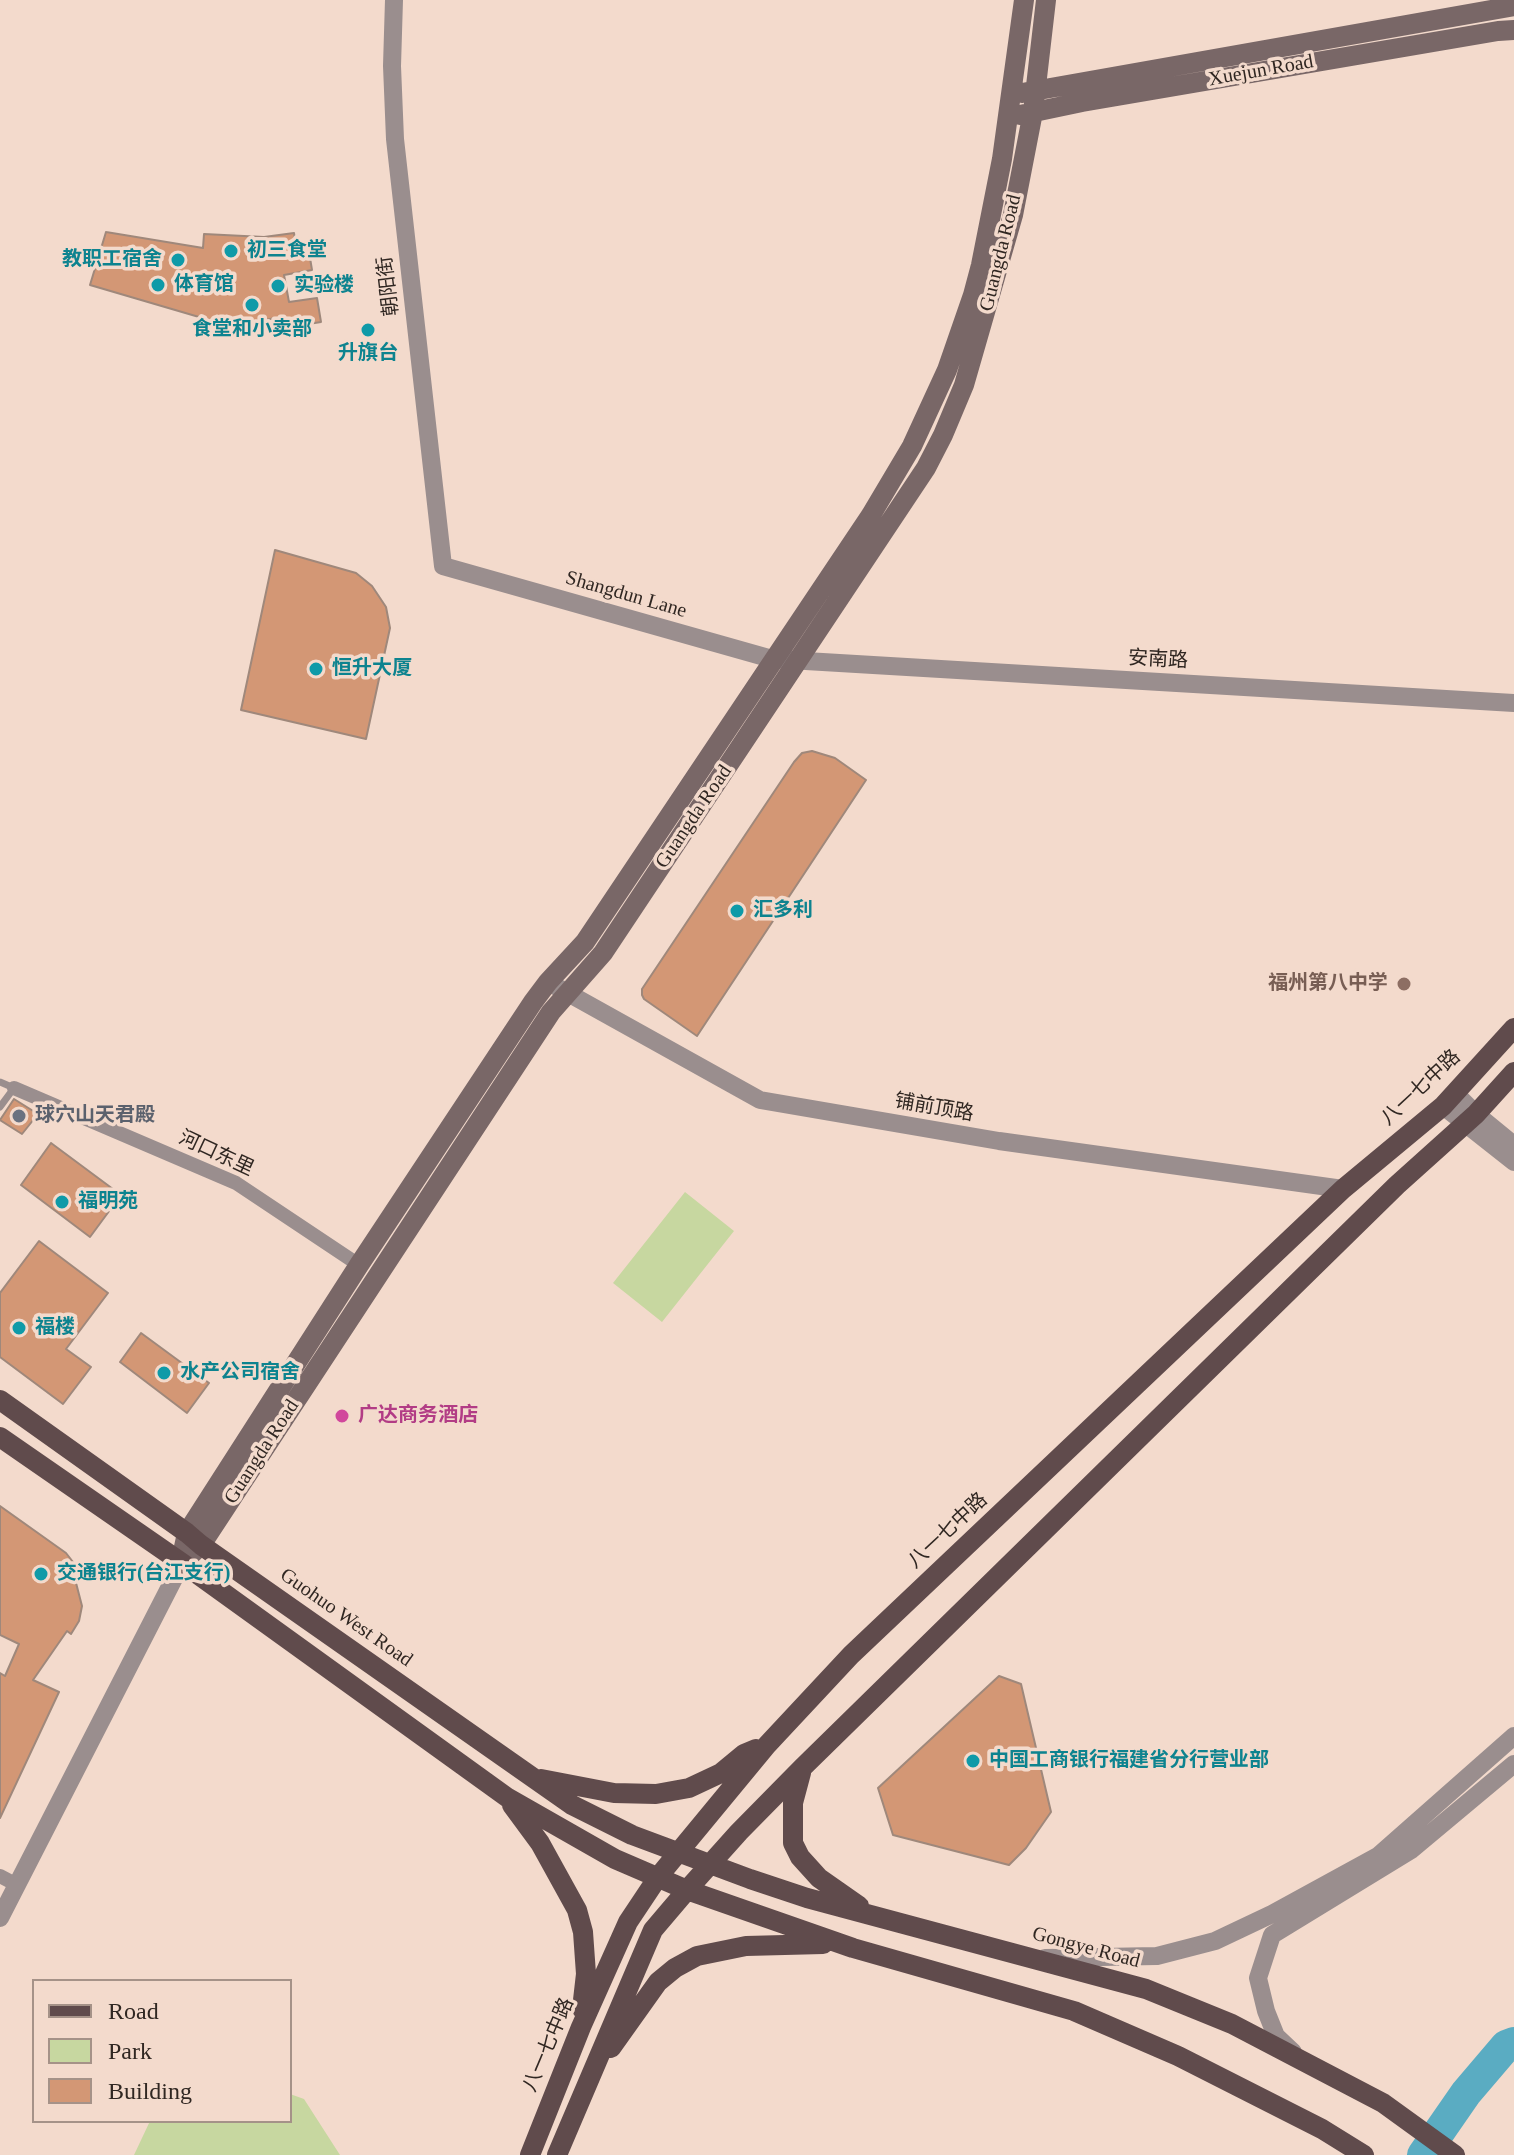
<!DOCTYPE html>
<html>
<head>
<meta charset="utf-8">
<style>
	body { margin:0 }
	#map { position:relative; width:1514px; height:2155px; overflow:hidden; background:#f3dacc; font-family:"Times New Roman",serif }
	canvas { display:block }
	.legend { position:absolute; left:32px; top:1979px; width:260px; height:144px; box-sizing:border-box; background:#f3dacc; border:2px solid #a59288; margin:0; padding:10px 14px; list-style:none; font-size:24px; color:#302722 }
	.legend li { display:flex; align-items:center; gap:16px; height:40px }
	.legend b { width:40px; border:2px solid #a59288 }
</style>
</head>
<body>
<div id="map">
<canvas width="1514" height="2155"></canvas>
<ul class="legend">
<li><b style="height:10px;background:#604b4c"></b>Road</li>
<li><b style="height:22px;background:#c7d7a0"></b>Park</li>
<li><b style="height:22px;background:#d39775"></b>Building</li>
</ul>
</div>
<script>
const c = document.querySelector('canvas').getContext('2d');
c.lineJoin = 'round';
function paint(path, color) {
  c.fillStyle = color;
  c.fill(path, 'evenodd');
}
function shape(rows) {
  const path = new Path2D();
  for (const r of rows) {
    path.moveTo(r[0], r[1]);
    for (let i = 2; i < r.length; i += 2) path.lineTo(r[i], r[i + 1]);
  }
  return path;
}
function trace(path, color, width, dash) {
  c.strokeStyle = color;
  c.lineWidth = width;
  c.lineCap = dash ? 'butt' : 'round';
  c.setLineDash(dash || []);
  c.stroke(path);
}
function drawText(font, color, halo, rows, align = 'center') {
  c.font = font + ' "Times New Roman","Noto Sans SC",serif';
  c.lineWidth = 7;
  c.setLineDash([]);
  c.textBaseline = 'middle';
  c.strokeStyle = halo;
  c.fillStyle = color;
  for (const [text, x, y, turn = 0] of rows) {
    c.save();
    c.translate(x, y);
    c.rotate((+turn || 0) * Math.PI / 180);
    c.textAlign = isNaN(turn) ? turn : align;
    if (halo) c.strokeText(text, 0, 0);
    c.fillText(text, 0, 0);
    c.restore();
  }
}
paint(shape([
	[685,1192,734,1231,662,1322,613,1283],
	[290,2094,304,2099,340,2155,134,2155,150,2121,290,2121]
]), '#c7d7a0');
trace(shape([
	[1423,2155,1466,2093,1506,2046,1514,2043]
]), '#5aacc2', 32);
const building = shape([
	[106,232,203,248,204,234,264,237,294,233,296,248,308,246,312,270,284,275,289,302,317,298,321,322,277,329,275,318,252,323,250,318,216,322,90,285,106,232],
	[275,550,356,573,372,586,386,607,390,628,366,739,241,710,275,550],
	[812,751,835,758,866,780,697,1036,644,999,642,995,642,989,794,762,802,753,812,751],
	[14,1099,38,1114,22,1134,0,1120,14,1099],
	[51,1143,121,1195,90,1237,21,1185,51,1143],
	[39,1241,108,1293,66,1349,91,1367,63,1404,0,1357,0,1293,39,1241],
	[141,1333,209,1383,187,1413,120,1362,141,1333],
	[0,1506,66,1553,73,1562,75,1579,82,1606,79,1621,71,1634,67,1631,33,1680,59,1692,0,1818,0,1673,5,1676,19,1644,0,1635,0,1506],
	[999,1676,1021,1684,1051,1812,1026,1848,1009,1865,893,1835,878,1788,999,1676]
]);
paint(building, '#d39775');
trace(building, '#9f887b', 2);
trace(shape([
	[0,1082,14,1088,0,1107]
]), '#9a8e8e', 7);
trace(shape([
	[14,1088,236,1183,359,1265],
	[0,1876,17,1885]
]), '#9a8e8e', 14);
trace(shape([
	[394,0,392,66,395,139,443,566,772,659,1514,703],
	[548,982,760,1100,999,1141,1343,1189],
	[1455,1093,1476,1114,1514,1145],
	[1443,1106,1514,1162],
	[0,1918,182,1563],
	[1045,1958,1157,1956,1215,1941,1272,1914,1378,1856,1514,1736],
	[1293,2052,1276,2036,1266,2011,1258,1978,1272,1935,1411,1850,1514,1764]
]), '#9a8e8e', 18);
trace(shape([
	[1022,93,1514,6],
	[1020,115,1082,102,1498,31,1514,30],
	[184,1547,187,1533,359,1265,533,1002,548,982,585,942,871,515,912,446,947,370,973,295,981,265,1002,159,1024,0],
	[182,1563,201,1545,551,1012,603,953,926,468,943,435,964,385,1013,215,1033,112,1046,0]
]), '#796767', 20);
trace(shape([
	[0,1400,187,1533,201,1545,572,1805,632,1835,750,1879,807,1898,1146,1989,1232,2024,1383,2103,1455,2155],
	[0,1437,182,1563,508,1798,615,1859,687,1890,853,1948,1074,2011,1178,2056,1322,2129,1364,2155],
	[801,1773,793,1803,793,1843,800,1857,819,1878,859,1906],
	[541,1779,614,1793,656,1794,689,1788,721,1773,744,1754,756,1749],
	[512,1805,540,1843,577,1910,583,1932,586,1974,582,2009],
	[611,2048,658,1982,675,1968,697,1956,746,1946,823,1944],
	[530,2155,581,2027,628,1922,658,1877,767,1745,851,1655,1343,1189,1443,1106,1514,1028],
	[557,2155,653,1930,687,1890,739,1832,802,1768,1397,1185,1476,1114,1514,1072]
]), '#604b4c', 20);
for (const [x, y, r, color] of [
	[231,251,8,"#0f9aa8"],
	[178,260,8,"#0f9aa8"],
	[158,285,8,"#0f9aa8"],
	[278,286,8,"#0f9aa8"],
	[252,305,8,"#0f9aa8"],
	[368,330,8,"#0f9aa8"],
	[316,669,8,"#0f9aa8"],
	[737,911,8,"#0f9aa8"],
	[1404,984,8,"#8d6e63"],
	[19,1116,8,"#6b7280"],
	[62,1202,8,"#0f9aa8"],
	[19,1328,8,"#0f9aa8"],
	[164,1373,8,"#0f9aa8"],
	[342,1416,8,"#d1479c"],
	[41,1574,8,"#0f9aa8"],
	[973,1761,8,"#0f9aa8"]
]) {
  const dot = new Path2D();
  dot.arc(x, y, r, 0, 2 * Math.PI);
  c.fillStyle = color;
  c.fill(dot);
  trace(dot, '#f3dacc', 3);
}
drawText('20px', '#302722', '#f3dacc', [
	["Xuejun Road",1261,71,-10],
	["Guangda Road",1001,253,-76],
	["朝阳街",389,286,-97],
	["Shangdun Lane",626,595,16],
	["安南路",1158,660,3],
	["Guangda Road",694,817,-56],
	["八一七中路",1421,1088,-43],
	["铺前顶路",934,1108,10],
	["河口东里",216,1154,25],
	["Guangda Road",262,1452,-57],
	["八一七中路",948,1531,-43],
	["Guohuo West Road",346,1618,35],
	["Gongye Road",1086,1948,15],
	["八一七中路",549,2045,-67]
]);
drawText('bold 20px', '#0d838f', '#f3dacc', [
	["初三食堂",247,251],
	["教职工宿舍",162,260,"right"],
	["体育馆",174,285],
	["实验楼",294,286],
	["食堂和小卖部",252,330,"center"],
	["升旗台",368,354,"center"],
	["恒升大厦",332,669],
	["汇多利",753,911],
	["福明苑",78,1202],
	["福楼",35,1328],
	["水产公司宿舍",180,1373],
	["交通银行(台江支行)",57,1574],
	["中国工商银行福建省分行营业部",989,1761]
], 'left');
drawText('bold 20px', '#785e54', '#f3dacc', [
	["福州第八中学",1388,984]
], 'right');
drawText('bold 20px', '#5b616d', '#f3dacc', [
	["球穴山天君殿",35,1116]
], 'left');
drawText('bold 20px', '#b23c85', '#f3dacc', [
	["广达商务酒店",358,1416]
], 'left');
</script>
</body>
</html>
